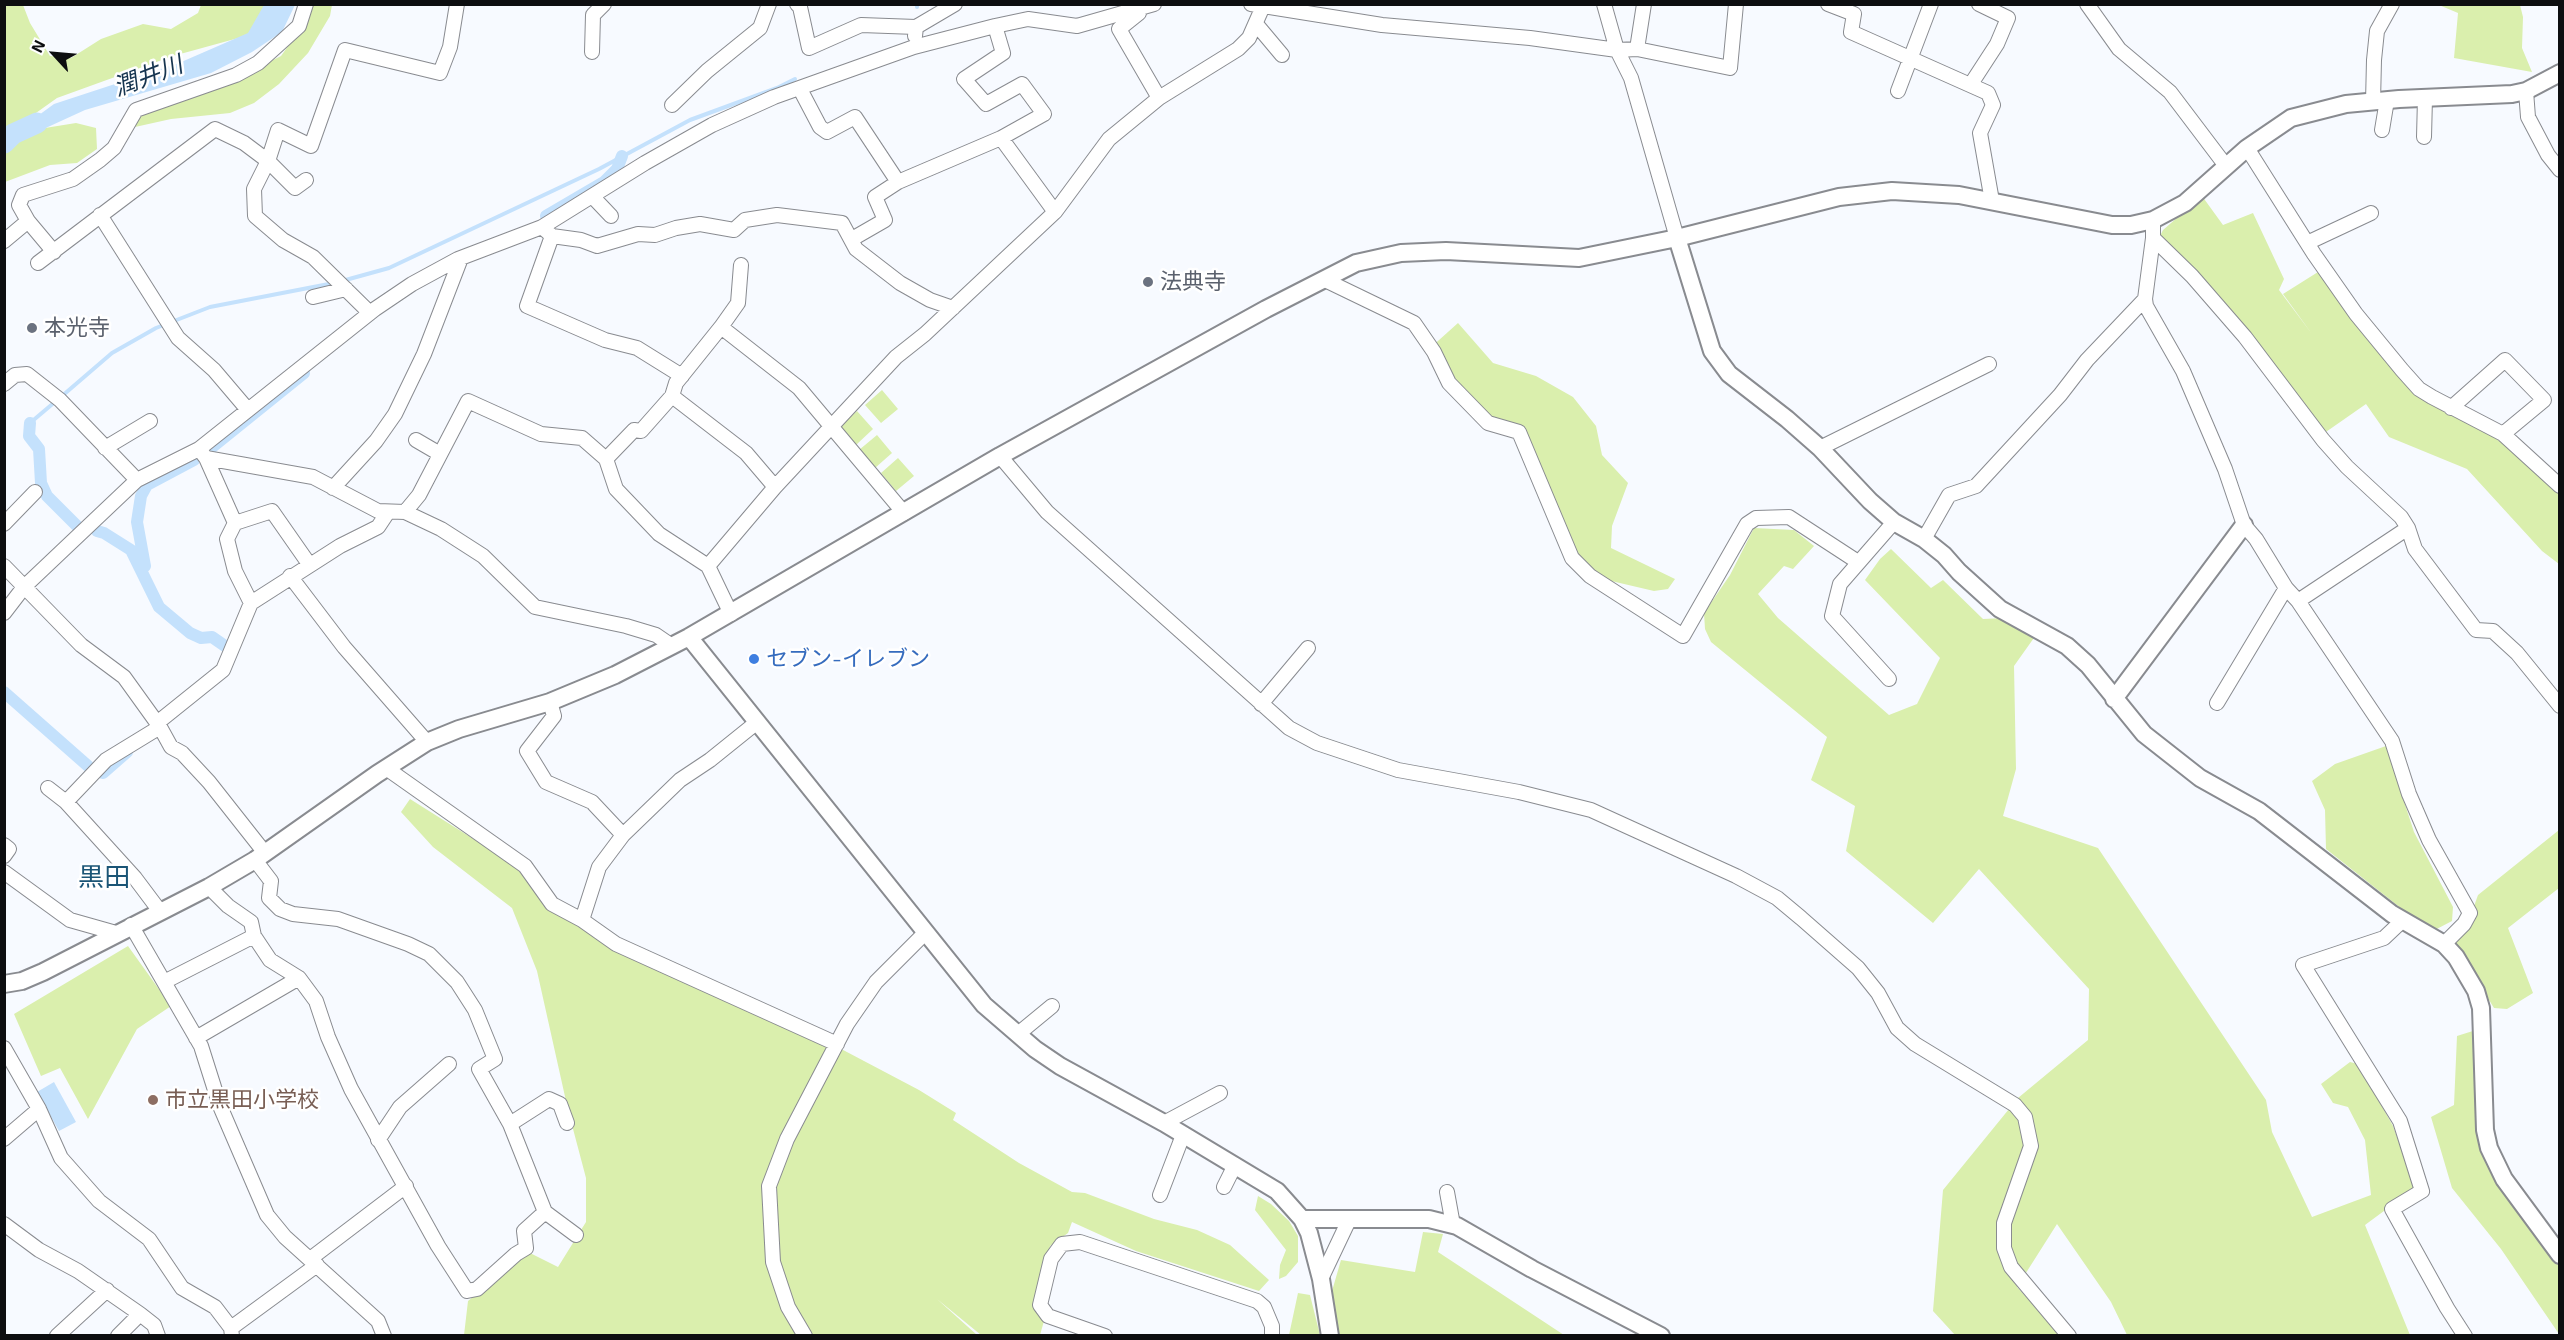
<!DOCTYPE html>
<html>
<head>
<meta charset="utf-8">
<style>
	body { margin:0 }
	#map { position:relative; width:2564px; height:1340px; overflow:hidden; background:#f7faff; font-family:"Exo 2",sans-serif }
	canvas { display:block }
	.frame { position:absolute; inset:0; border:6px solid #0d0e10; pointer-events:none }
	.north { position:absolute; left:24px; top:24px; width:60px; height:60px; -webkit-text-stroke:4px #fff; paint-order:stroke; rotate:296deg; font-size:16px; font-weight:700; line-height:24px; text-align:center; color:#0d0e10 }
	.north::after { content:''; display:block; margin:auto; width:21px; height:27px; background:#0d0e10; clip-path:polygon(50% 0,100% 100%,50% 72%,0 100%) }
</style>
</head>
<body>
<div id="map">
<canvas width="2564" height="1340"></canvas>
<div class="frame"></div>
<div class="north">N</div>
</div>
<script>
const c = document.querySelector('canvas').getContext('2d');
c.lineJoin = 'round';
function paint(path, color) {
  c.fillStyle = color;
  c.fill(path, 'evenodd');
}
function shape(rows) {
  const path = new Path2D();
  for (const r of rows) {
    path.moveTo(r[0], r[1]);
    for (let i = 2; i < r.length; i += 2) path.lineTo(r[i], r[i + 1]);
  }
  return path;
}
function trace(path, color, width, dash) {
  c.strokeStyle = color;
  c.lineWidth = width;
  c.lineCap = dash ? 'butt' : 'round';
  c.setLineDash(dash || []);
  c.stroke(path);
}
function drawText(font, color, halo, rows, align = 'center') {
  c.font = font + ' "Exo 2","Noto Sans JP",sans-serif';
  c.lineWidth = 5;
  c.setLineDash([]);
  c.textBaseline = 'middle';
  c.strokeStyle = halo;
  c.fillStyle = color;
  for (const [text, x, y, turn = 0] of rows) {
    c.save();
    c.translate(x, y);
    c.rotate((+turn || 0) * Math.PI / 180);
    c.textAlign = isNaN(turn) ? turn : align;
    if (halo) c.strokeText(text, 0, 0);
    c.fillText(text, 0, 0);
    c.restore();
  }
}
paint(shape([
	[5,5,23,5,30,23,50,56,71,58,101,39,143,24,171,29,198,13,201,5,271,5,253,34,173,56,57,98,5,135],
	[312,5,332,5,330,16,308,53,279,84,254,103,230,113,171,119,135,127,132,112,235,79,281,56,309,17],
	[2439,5,2520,5,2523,17,2522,48,2532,72,2454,58,2458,13],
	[76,123,96,128,97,149,77,163,50,165,5,182,5,147,45,128],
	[2202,196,2223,225,2253,213,2284,279,2279,290,2312,334,2283,294,2318,272,2432,397,2513,450,2559,492,2559,564,2542,551,2467,469,2389,437,2366,404,2323,434,2160,236,2163,230],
	[1458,323,1493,363,1536,376,1573,397,1596,426,1602,455,1628,483,1612,526,1611,548,1675,579,1668,589,1654,591,1590,576,1570,550,1519,432,1488,423,1429,349],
	[882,390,898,409,881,423,865,405],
	[857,411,873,429,856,445,840,426],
	[877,435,892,453,875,468,859,450],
	[898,458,914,476,896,491,881,473],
	[1754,528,1794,530,1814,546,1793,569,1784,566,1758,594,1778,618,1889,715,1917,704,1940,658,1865,580,1880,559,1891,549,1931,588,1943,580,1983,619,2004,618,2036,635,2014,666,2016,769,2003,816,2098,848,2266,1100,2272,1132,2312,1217,2371,1195,2365,1140,2348,1107,2333,1103,2321,1084,2350,1062,2358,1064,2393,1126,2415,1188,2365,1225,2410,1335,2127,1335,2111,1302,2057,1224,2017,1287,2061,1335,1955,1335,1933,1311,1943,1190,2018,1098,2088,1040,2089,989,1979,869,1933,923,1846,851,1855,806,1811,780,1827,737,1711,642,1705,629,1704,613,1730,575],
	[2386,746,2414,832,2453,907,2452,921,2431,932,2326,849,2325,810,2312,781,2335,764],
	[410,799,510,862,567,918,809,1032,919,1090,956,1113,953,1120,1019,1163,1072,1192,1085,1193,1154,1219,1197,1230,1230,1245,1269,1280,1259,1291,1136,1251,1072,1222,1068,1233,1050,1246,1041,1312,1044,1321,1040,1335,981,1335,937,1299,977,1335,464,1335,468,1301,528,1252,558,1267,586,1222,586,1178,568,1110,537,971,512,908,433,847,401,812],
	[2559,830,2559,888,2508,928,2533,993,2507,1009,2494,1008,2457,948,2455,938,2467,926,2478,895],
	[128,946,171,1006,137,1029,88,1119,60,1068,41,1076,14,1014],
	[2476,1030,2481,1147,2559,1266,2559,1334,2501,1249,2452,1188,2431,1117,2454,1105,2457,1036],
	[1258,1196,1271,1204,1289,1221,1298,1236,1298,1262,1286,1276,1279,1279,1280,1265,1286,1250,1255,1210],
	[1423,1232,1443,1234,1438,1252,1564,1335,1339,1335,1330,1298,1341,1260,1415,1272],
	[1298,1293,1310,1295,1320,1335,1289,1335]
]), '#daefad');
paint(shape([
	[264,5,295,5,282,32,252,52,211,73,85,110,13,143,13,134,54,104,179,63,248,33],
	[54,1082,76,1122,59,1131,37,1092]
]), '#c4e1fc');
trace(shape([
	[917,7,917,4],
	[342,281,389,268,599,169,690,120,777,88,795,79],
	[62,396,112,353,156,328,210,307,334,283],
	[30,423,56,401]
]), '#c4e1fc', 4);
trace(shape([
	[546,216,604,182,617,169,622,156],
	[30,423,29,436,39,449,41,483,47,496,79,528],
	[211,448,304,373],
	[97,531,104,533,131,550,159,607,190,633,201,638,212,637,225,646],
	[145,566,137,522,141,496,147,485,194,460],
	[4,692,88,766],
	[103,773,127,752]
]), '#c4e1fc', 12);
trace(shape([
	[4,143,13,134,37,123]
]), '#c4e1fc', 21);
const minor = shape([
	[797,4,800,7,809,48,861,25,916,27],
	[1251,4,1382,25,1530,38,1617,50,1637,49,1730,68,1736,4],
	[1604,4,1617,50,1631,78,1677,238],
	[1828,4,1854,14,1851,32,1988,93,1993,105,1980,133,1992,201],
	[2087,4,2119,49,2170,92,2226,166],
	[1140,8,1139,13,1119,29,1159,98],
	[1256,24,1282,55],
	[995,26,1003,53,964,79,986,104,1022,84,1044,114,1001,138],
	[915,36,916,27,955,4],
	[1637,49,1644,4],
	[592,52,593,15,604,4],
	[1971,84,1997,44,2008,18,1979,4],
	[800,89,820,127,827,132,855,117,898,182,875,197,885,220,852,239],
	[1898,91,1931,4],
	[2526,91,2528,117,2548,155,2560,170],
	[2373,102,2374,60,2377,31,2392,4],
	[672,105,707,71,760,28,769,4],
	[2382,130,2387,100],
	[2424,137,2425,98],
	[2247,148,2314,254,2356,314,2402,370,2419,389,2432,397,2503,434,2560,486],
	[898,182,1001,138,1055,212],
	[592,196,611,216],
	[100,215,178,338,214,370,248,410],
	[2153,220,2153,238,2145,299,2146,306,2183,371,2225,469,2244,525,2256,539,2286,588,2298,601,2392,741,2409,794,2429,840,2470,913,2464,924,2444,944],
	[28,221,19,205,23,195,73,179,100,160,114,148,136,110,236,75,258,63,299,26,306,4],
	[542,227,552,236,581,240,597,246,638,234,655,235,676,228,700,224,734,230,745,220,777,215,842,223,856,249,900,283,930,300,953,308],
	[552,236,527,306,605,340,637,348,682,376],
	[2153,238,2192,276,2245,337,2323,440,2347,467,2401,517,2408,528,2415,549,2476,630,2493,631,2517,653,2560,706],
	[4,241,28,221,54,252],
	[2307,243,2371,213],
	[38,263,215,129,244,143,268,161,295,188,306,180],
	[1325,280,1414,323,1434,352,1449,383,1488,423,1519,432,1572,558,1590,576,1683,636,1747,524,1756,518,1789,517,1858,562],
	[313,297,346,289],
	[370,313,313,257,283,240,255,216,254,189,268,161,278,130,311,146,345,50,440,73,450,47,457,4],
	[721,327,738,303,741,265],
	[4,384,15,375,27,374,60,400,137,480],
	[672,396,641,431,634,430,606,459,616,489,659,534,708,566,731,614],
	[2451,408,2505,360,2544,400,2503,434],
	[416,440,440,454],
	[105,448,150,421],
	[1820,448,1989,364],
	[199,449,206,458,313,477,378,511,405,512,441,529,483,556,535,607,626,626,656,635,672,646],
	[1000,456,1047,512,1289,728,1317,743,1398,770,1519,792,1591,810,1736,876,1777,898,1801,918,1858,968,1878,993,1897,1028,1915,1044,2015,1105,2025,1117,2031,1146,2004,1223,2004,1248,2011,1267,2069,1336],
	[775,487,746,453,672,396,676,383,721,327,799,388,904,513],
	[333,488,376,441,395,414,424,354,461,258],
	[405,512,419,495,468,401,541,434,582,438,606,459],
	[235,523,272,511,309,564],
	[4,524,35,492],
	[1924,539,1949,495,1976,486,2060,395,2087,360,2145,299],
	[4,566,81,645,124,677,160,727,171,747,182,753,209,782,265,853],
	[708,566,775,487,896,357,925,334,1055,212,1109,139,1159,98,1238,49,1249,38,1264,4],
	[290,576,344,647,427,742],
	[2298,601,2408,528],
	[251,603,340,546,378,527,388,512],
	[4,613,24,587,137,480,199,449,375,309,412,284,458,259,542,227,645,163,712,125,774,97,914,47,995,26,1028,19,1077,26,1154,4],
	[1889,679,1832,616,1840,584,1894,522],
	[550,702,554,716,527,751,546,782,592,802,623,835],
	[2217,703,2286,588],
	[1261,704,1308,648],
	[157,723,223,670,251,603,235,571,227,539,235,523,206,458],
	[756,723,710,760,680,780,623,835,599,867,582,920,616,944,837,1044],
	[386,768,525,866,552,904,582,920],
	[48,788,66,802],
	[4,845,9,849,4,856],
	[255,860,271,881,269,898,280,909,293,914,338,919,408,944,429,954,457,982,475,1010,495,1059,479,1069,510,1124,545,1212],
	[4,872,70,920,116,933],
	[209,887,228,906,251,922,254,936,270,960,299,978,316,1001,328,1037,351,1089,438,1246,467,1291,477,1289,516,1254,526,1248,524,1231,545,1212,576,1235],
	[159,910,135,878,66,802,106,760,160,727],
	[2402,921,2384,938,2303,965,2400,1121,2422,1191,2392,1209,2447,1308,2465,1336],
	[131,925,201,1046,220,1106,267,1215,285,1237,378,1321,384,1336],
	[164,982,254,936],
	[1018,1034,1052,1006],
	[196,1038,299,978],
	[4,1048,39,1109,61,1158,99,1201,149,1239,182,1288,215,1307,231,1328,232,1336],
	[1164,1123,1220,1093],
	[510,1124,549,1099,560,1104,567,1123],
	[4,1139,39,1109],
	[378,1140,400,1107,449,1064],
	[1224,1187,1235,1165],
	[1447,1192,1453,1225],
	[1160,1195,1183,1135],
	[4,1224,39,1250,78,1271,140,1314,154,1325,158,1336],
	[310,1259,406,1186],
	[1321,1279,1349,1220],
	[231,1328,317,1265],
	[57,1336,107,1290],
	[118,1336,140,1314],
	[805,1336,788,1307,773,1262,769,1186,787,1139,847,1024,876,982,925,933],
	[1105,1336,1048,1316,1040,1305,1051,1259,1062,1244,1080,1242,1257,1301,1264,1307,1272,1326,1272,1336]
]);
const tertiary = shape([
	[1677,238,1712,351,1729,374,1787,419,1820,448,1870,501,1894,522,1924,539,1944,555,1959,572,2000,609,2067,646,2088,665,2144,734,2200,778,2259,811,2392,914,2444,944,2456,957,2476,991,2481,1008,2485,1130,2489,1148,2504,1179,2560,1255],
	[689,637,984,1005,1035,1049,1060,1066,1164,1123,1277,1191,1302,1219,1309,1233,1321,1279,1330,1336],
	[2114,699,2244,525],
	[4,984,22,981,43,972,209,887,255,860,377,774,427,742,459,729,550,702,615,675,689,637,1000,456,1266,309,1356,263,1401,253,1446,251,1579,258,1677,238,1839,197,1892,191,1959,195,2112,225,2131,225,2153,220,2185,203,2247,148,2291,118,2346,104,2399,99,2512,94,2526,91,2560,73],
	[1302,1219,1429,1219,1457,1226,1532,1269,1661,1336]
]);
trace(minor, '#898b90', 16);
trace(tertiary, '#898b90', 20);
trace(minor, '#fff', 14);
trace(tertiary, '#fff', 16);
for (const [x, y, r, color] of [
	[1148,282,6,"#6b7280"],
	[32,328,6,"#6b7280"],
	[754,659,6,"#3f7fe0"],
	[153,1100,6,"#8d6e63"]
]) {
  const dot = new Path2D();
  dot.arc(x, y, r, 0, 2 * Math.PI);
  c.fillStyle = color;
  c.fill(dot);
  trace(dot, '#fff', 2);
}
drawText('22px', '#5b616d', '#fff', [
	["法典寺",1160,282],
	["本光寺",44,328]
], 'left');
drawText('22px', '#366cbe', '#fff', [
	["セブン-イレブン",766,659]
], 'left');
drawText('22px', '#785e54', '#fff', [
	["市立黒田小学校",165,1100]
], 'left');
drawText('italic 24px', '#163550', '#fff', [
	["潤井川",148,76,-21]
]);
drawText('26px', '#1b5576', '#fff', [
	["黒田",104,877]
]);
</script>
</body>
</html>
